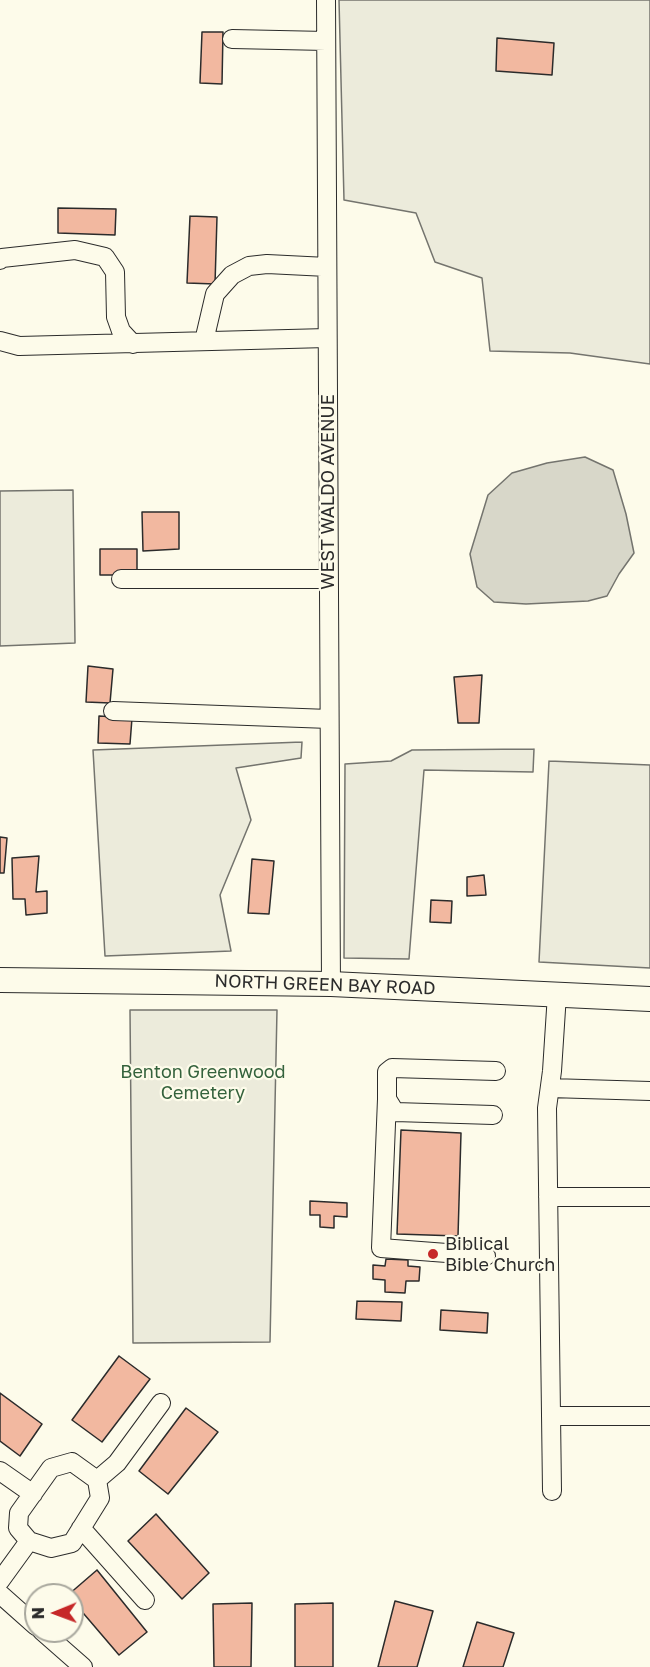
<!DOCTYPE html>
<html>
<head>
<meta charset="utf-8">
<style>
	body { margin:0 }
	#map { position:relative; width:650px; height:1667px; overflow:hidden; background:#fdfbea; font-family:"Golos Text",sans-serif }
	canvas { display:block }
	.north { position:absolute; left:24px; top:1583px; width:60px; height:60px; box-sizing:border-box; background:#fdfbea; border:2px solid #a9a89e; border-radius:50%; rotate:269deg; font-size:16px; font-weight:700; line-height:24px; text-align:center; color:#2b2b2b }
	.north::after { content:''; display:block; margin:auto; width:21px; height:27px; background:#c62828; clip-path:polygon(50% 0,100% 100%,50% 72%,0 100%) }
</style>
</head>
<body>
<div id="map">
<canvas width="650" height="1667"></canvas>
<div class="north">N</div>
</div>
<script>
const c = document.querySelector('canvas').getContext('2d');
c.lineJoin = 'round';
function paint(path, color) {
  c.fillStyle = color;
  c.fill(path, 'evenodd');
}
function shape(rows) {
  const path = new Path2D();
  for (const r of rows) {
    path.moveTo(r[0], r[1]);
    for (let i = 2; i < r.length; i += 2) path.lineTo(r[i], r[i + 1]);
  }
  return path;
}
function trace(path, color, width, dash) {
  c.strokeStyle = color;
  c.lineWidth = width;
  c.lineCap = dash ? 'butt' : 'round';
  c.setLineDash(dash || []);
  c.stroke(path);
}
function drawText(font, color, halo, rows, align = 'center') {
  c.font = font + ' "Golos Text",sans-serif';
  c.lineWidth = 4.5;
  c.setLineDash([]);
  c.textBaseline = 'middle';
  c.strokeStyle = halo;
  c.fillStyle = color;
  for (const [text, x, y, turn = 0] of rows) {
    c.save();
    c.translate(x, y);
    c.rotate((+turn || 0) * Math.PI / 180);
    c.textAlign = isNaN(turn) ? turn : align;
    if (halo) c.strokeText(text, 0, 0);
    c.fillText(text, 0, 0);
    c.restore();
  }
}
const green = shape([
	[339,0,650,0,650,364,570,353,490,351,482,278,435,262,416,213,344,200,339,0],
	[73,490,75,643,0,646,0,491,73,490],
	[302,742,301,758,236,768,251,820,220,895,231,951,105,956,93,750,302,742],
	[534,749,533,772,424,770,409,959,344,958,345,764,391,761,412,750,534,749],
	[549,761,650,765,650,968,539,962,549,761],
	[130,1010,277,1010,270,1342,133,1343,130,1010]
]);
paint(green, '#ecebdb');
trace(green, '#74746e', 1.5);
const water = shape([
	[585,457,613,470,626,514,634,553,619,574,607,596,588,601,526,604,494,602,477,587,470,554,488,495,512,473,547,463,585,457]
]);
paint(water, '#d8d7c9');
trace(water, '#74746e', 1.5);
const building = shape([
	[202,32,223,32,222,84,200,83,202,32],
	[497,38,554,43,552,75,496,71,497,38],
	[58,208,116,209,115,235,58,233,58,208],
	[190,216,217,217,215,284,187,283,190,216],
	[142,512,179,512,179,549,143,551,142,512],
	[100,549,137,549,137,575,100,575,100,549],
	[88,666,113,669,110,703,86,702,88,666],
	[482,675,479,723,458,723,454,677,482,675],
	[99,716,132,718,130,744,98,743,99,716],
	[0,837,7,838,4,873,0,873,0,837],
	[39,856,36,892,47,891,47,913,26,915,25,899,13,899,12,858,39,856],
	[252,859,274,861,269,914,248,913,252,859],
	[484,875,486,895,467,896,467,877,484,875],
	[431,900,452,901,451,923,430,922,431,900],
	[401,1130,461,1133,458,1236,397,1234,401,1130],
	[310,1201,347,1203,347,1217,334,1216,334,1228,320,1227,320,1215,310,1215,310,1201],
	[386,1259,408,1260,408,1266,420,1267,419,1281,406,1281,405,1293,385,1292,385,1280,373,1279,373,1265,385,1266,386,1259],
	[357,1301,402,1302,401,1321,356,1319,357,1301],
	[441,1310,488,1313,487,1333,440,1330,441,1310],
	[119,1356,150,1379,102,1442,72,1420,119,1356],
	[0,1393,42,1424,20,1456,0,1441,0,1393],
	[186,1408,218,1432,168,1494,139,1471,186,1408],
	[156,1514,209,1573,182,1599,128,1541,156,1514],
	[97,1570,147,1632,119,1655,72,1600,72,1595,68,1595,97,1570],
	[395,1601,433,1611,417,1667,378,1667,395,1601],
	[252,1603,251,1667,214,1667,213,1604,252,1603],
	[333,1603,333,1667,295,1667,295,1604,333,1603],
	[477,1622,514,1633,503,1667,463,1667,477,1622]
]);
paint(building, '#f2b8a0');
trace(building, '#2b2b2b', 1.5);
const minor = shape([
	[326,0,331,984],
	[232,39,326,41],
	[0,260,2,258,75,250,105,257,115,272,116,317,121,331,133,344],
	[0,341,19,346,327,338],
	[204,341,215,294,232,275,249,266,267,264,327,267],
	[121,579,329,579],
	[113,711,329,719],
	[550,1088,650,1091],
	[387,1099,381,1248,486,1256],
	[493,1115,395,1112,387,1099,387,1072,392,1068,496,1071],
	[548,1197,650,1197],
	[551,1416,650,1416],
	[72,1462,97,1480,100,1498,72,1543,51,1548,29,1541,18,1528,19,1513,51,1468,72,1462],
	[0,1471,33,1494],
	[97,1480,117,1463,161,1403],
	[552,1491,547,1108,552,1071,557,994],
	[81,1528,145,1600],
	[0,1581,29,1541],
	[0,1594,36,1626],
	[42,1631,83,1667]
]);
const major = shape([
	[0,980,331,984,650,999]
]);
trace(minor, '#2b2b2b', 20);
trace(major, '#2b2b2b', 26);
trace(minor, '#fdfbea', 18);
trace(major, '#fdfbea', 24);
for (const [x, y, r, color] of [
	[433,1254,6,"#c62828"]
]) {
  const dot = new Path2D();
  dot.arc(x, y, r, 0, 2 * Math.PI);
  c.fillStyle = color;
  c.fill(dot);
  trace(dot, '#fdfbea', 2);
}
drawText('18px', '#2b2b2b', '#fdfbea', [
	["WEST WALDO AVENUE",328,492,-90],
	["NORTH GREEN BAY ROAD",325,985,2]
]);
drawText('18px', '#34623c', '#fdfbea', [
	["Benton Greenwood",203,1072],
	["Cemetery",203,1093]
]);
drawText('18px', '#2b2b2b', '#fdfbea', [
	["Biblical",445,1244],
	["Bible Church",445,1265]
], 'left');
</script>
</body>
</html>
